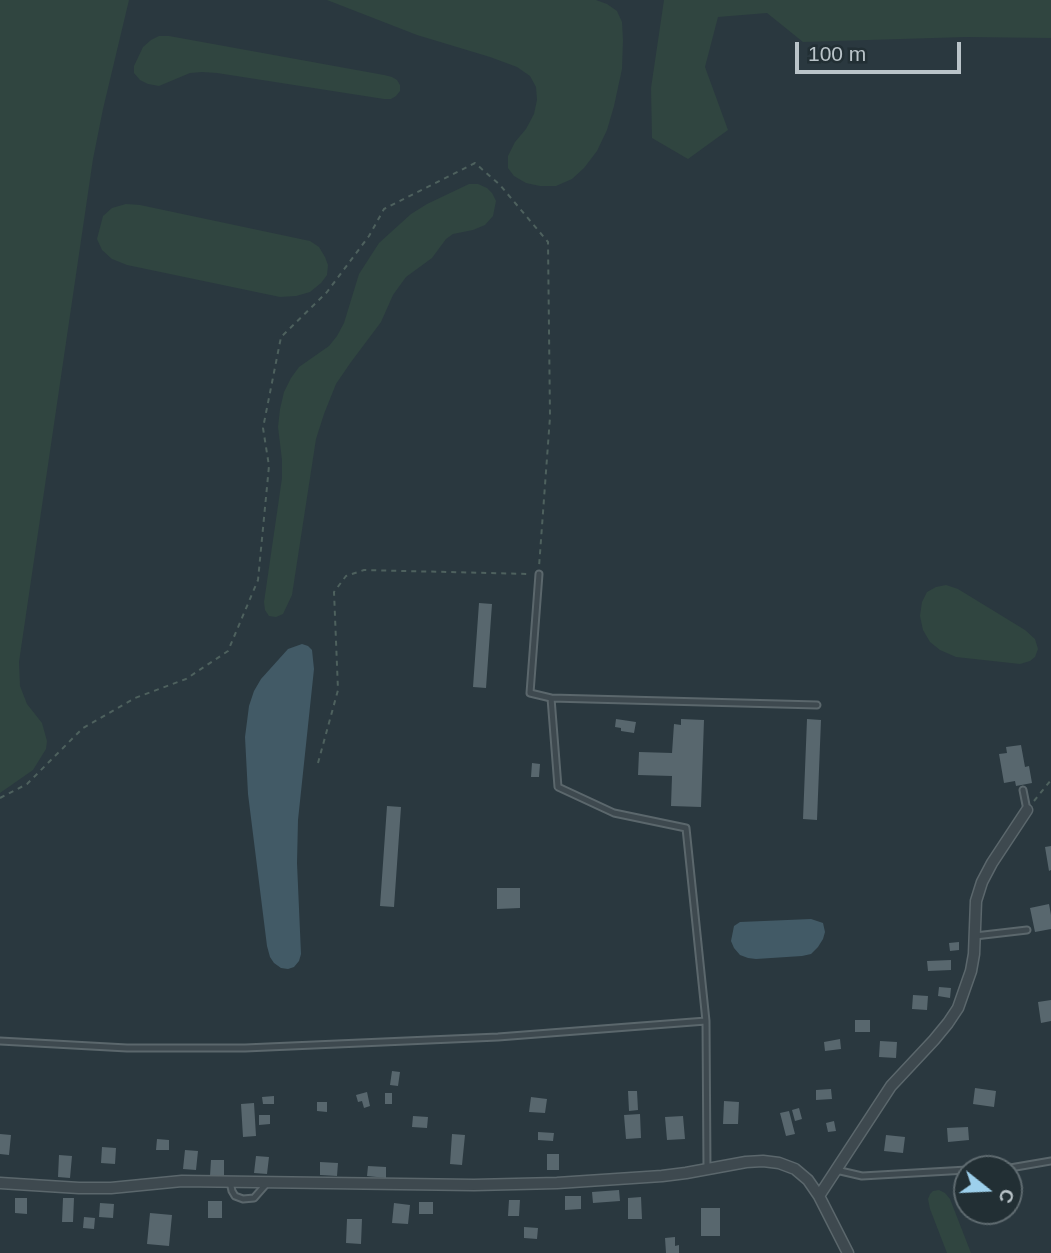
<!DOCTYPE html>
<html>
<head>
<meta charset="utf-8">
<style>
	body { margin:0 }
	#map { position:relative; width:1051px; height:1253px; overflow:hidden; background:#2a383f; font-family:Helvetica,sans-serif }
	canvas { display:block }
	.north { position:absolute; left:953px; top:1155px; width:70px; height:70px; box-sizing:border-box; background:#222f34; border:2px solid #5f6b70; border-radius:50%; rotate:108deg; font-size:19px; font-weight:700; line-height:28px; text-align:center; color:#bac4c9 }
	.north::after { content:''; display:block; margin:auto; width:24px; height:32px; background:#9dd0ec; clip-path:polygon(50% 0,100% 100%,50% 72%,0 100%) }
	.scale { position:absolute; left:795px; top:42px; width:166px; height:32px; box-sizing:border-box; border:4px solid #bac4c9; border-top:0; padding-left:9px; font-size:21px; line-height:24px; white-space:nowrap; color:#bac4c9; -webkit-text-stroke:5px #222f34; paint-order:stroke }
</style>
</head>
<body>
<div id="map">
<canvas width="1051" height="1253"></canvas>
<div class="north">С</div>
<div class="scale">100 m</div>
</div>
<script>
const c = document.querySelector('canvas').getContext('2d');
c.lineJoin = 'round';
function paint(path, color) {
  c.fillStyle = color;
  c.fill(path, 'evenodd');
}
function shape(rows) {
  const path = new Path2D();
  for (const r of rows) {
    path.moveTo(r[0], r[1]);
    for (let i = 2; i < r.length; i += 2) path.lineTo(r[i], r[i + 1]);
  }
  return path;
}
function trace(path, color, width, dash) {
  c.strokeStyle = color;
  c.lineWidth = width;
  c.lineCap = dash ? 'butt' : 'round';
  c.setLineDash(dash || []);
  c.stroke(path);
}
paint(shape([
	[0,0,129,0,103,109,93,159,19,662,20,686,27,704,42,723,47,741,46,749,33,770,0,793],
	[327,0,596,0,607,4,617,11,622,22,623,40,622,69,614,106,607,130,597,151,584,168,572,179,556,186,540,186,526,183,514,176,508,168,508,156,515,142,526,129,534,114,537,100,536,87,530,76,517,67,490,57,417,35],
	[664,0,1051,0,1051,38,966,37,803,42,767,13,718,17,705,67,728,130,688,159,652,138,651,88],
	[159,36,169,36,384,75,392,77,397,80,400,85,400,91,396,96,391,99,384,99,217,73,202,72,190,73,159,86,148,84,140,80,134,73,134,66,143,47,151,40],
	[469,184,478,184,487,188,492,193,496,201,493,216,485,225,473,230,453,234,446,239,432,258,406,277,393,295,381,322,351,362,336,384,324,414,316,439,292,595,283,614,276,617,269,616,265,610,264,602,282,478,282,460,278,427,280,409,284,392,291,378,299,367,329,346,337,336,344,323,359,274,379,243,411,214,427,204],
	[126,204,140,205,310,241,319,247,325,257,328,265,327,275,321,283,310,292,296,296,280,297,127,265,112,259,102,250,97,239,103,216,112,208],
	[946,585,958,589,1025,630,1035,639,1038,649,1035,657,1030,661,1020,664,956,657,940,650,930,642,923,630,920,616,922,602,927,592,936,587],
	[939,1190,945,1193,950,1199,971,1253,947,1253,930,1209,928,1199,930,1194,933,1191]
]), '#304540');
paint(shape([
	[302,644,308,646,312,650,314,669,298,820,297,863,301,954,299,961,294,967,288,969,281,968,274,963,270,957,267,946,248,794,245,737,249,706,254,691,261,679,288,649],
	[811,919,823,923,825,932,823,939,818,947,811,954,802,956,756,959,748,958,740,955,734,948,731,941,734,926,740,922]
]), '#425a66');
paint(shape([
	[479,603,492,604,486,688,473,687],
	[616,719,636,722,634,733,621,731,621,728,615,727],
	[681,719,704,720,701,807,671,806,672,776,638,775,639,752,672,753,674,724,681,725],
	[807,719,821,720,817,820,803,819],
	[1021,745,1025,767,1029,766,1032,783,1016,786,1015,781,1004,783,999,754,1007,753,1006,747],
	[532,763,540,764,539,777,531,777],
	[387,806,401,807,394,907,380,906],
	[1051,846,1051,870,1049,871,1045,847],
	[497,888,520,888,520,908,497,909],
	[1049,904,1051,915,1051,929,1035,932,1030,908],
	[959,942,959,950,950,951,949,943],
	[951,960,951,970,928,971,927,961],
	[939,987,951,988,950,998,938,996],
	[913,995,928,996,927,1010,912,1009],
	[1051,1000,1051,1021,1041,1023,1038,1002],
	[855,1020,870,1020,870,1032,855,1032],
	[840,1039,841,1049,825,1051,824,1042],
	[880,1041,897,1042,896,1058,879,1057],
	[392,1071,400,1072,398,1086,390,1085],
	[975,1088,996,1091,994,1107,973,1104],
	[831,1089,832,1099,816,1100,816,1090],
	[628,1091,637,1091,638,1110,629,1111],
	[367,1092,370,1106,364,1108,362,1101,358,1102,356,1095],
	[385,1093,392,1093,392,1104,385,1104],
	[274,1096,274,1104,263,1104,262,1097],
	[531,1097,547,1099,545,1113,529,1112],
	[724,1101,739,1102,738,1124,723,1124],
	[317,1102,327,1102,327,1112,317,1111],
	[254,1103,256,1136,243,1137,241,1104],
	[799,1108,802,1119,795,1121,792,1110],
	[789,1111,795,1134,786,1136,780,1113],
	[640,1114,641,1138,626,1139,624,1115],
	[259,1115,270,1115,270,1124,259,1125],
	[413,1116,428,1117,427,1128,412,1127],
	[683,1116,685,1139,667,1140,665,1117],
	[834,1121,836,1131,828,1132,826,1123],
	[968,1127,969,1140,948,1142,947,1128],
	[538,1132,554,1133,553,1141,538,1140],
	[0,1134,11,1135,9,1155,0,1154],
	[452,1134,465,1135,462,1165,450,1164],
	[886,1135,905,1137,903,1153,884,1151],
	[157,1139,169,1140,169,1150,156,1150],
	[102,1147,116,1148,115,1164,101,1163],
	[185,1150,198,1151,196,1170,183,1169],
	[547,1154,559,1154,559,1170,547,1170],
	[59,1155,72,1156,70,1178,58,1177],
	[256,1156,269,1157,267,1174,254,1173],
	[211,1160,224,1160,224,1176,210,1176],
	[320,1162,338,1163,337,1176,320,1175],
	[368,1166,386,1167,386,1178,367,1176],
	[619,1190,620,1201,593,1203,592,1192],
	[565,1196,581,1196,581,1209,565,1210],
	[641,1197,642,1219,628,1219,628,1198],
	[15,1198,27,1198,27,1214,15,1213],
	[63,1198,74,1198,73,1222,62,1222],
	[509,1200,520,1200,519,1216,508,1216],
	[208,1201,222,1201,222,1218,208,1218],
	[419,1202,433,1202,433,1214,419,1214],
	[100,1203,114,1204,113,1218,99,1217],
	[394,1203,410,1205,408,1224,392,1223],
	[701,1208,720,1208,720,1236,701,1236],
	[150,1213,172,1215,169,1246,147,1244],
	[84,1217,95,1218,94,1229,83,1228],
	[347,1219,362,1219,361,1244,346,1243],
	[524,1227,538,1228,537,1239,524,1238],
	[675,1237,675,1246,679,1245,679,1253,666,1253,665,1238]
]), '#58676e');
const lane = shape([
	[539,574,530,693,551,698,558,787,614,813,686,828,706,1021,707,1169],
	[551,698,817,705],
	[1023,790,1027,810],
	[975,936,1027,930],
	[0,1041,127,1048,245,1048,498,1037,706,1021],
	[987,1169,1010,1168,1051,1161],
	[836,1170,862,1176,967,1170],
	[230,1182,232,1191,235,1196,243,1199,254,1198,268,1182]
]);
const street = shape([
	[0,1183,79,1188,111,1188,182,1181,474,1185,557,1183,662,1176,686,1173,746,1162,763,1161,779,1163,795,1169,808,1180,819,1196,848,1253],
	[819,1196,891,1086,934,1040,948,1023,958,1008,971,971,974,954,976,901,982,882,992,863,1027,810]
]);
trace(lane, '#5b676c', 9);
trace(street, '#5b676c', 13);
trace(shape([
	[318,763,338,690,334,592,346,576,364,570,530,574],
	[0,798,27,784,83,728,135,698,186,679,228,651,258,580,269,466,263,428,281,337,327,292,369,236,384,209,475,163,500,185,548,242,550,417,539,567],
	[1034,801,1051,780]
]), '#4e615e', 2, [5, 5]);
trace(lane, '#3e494f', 5);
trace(street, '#3e494f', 10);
</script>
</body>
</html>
